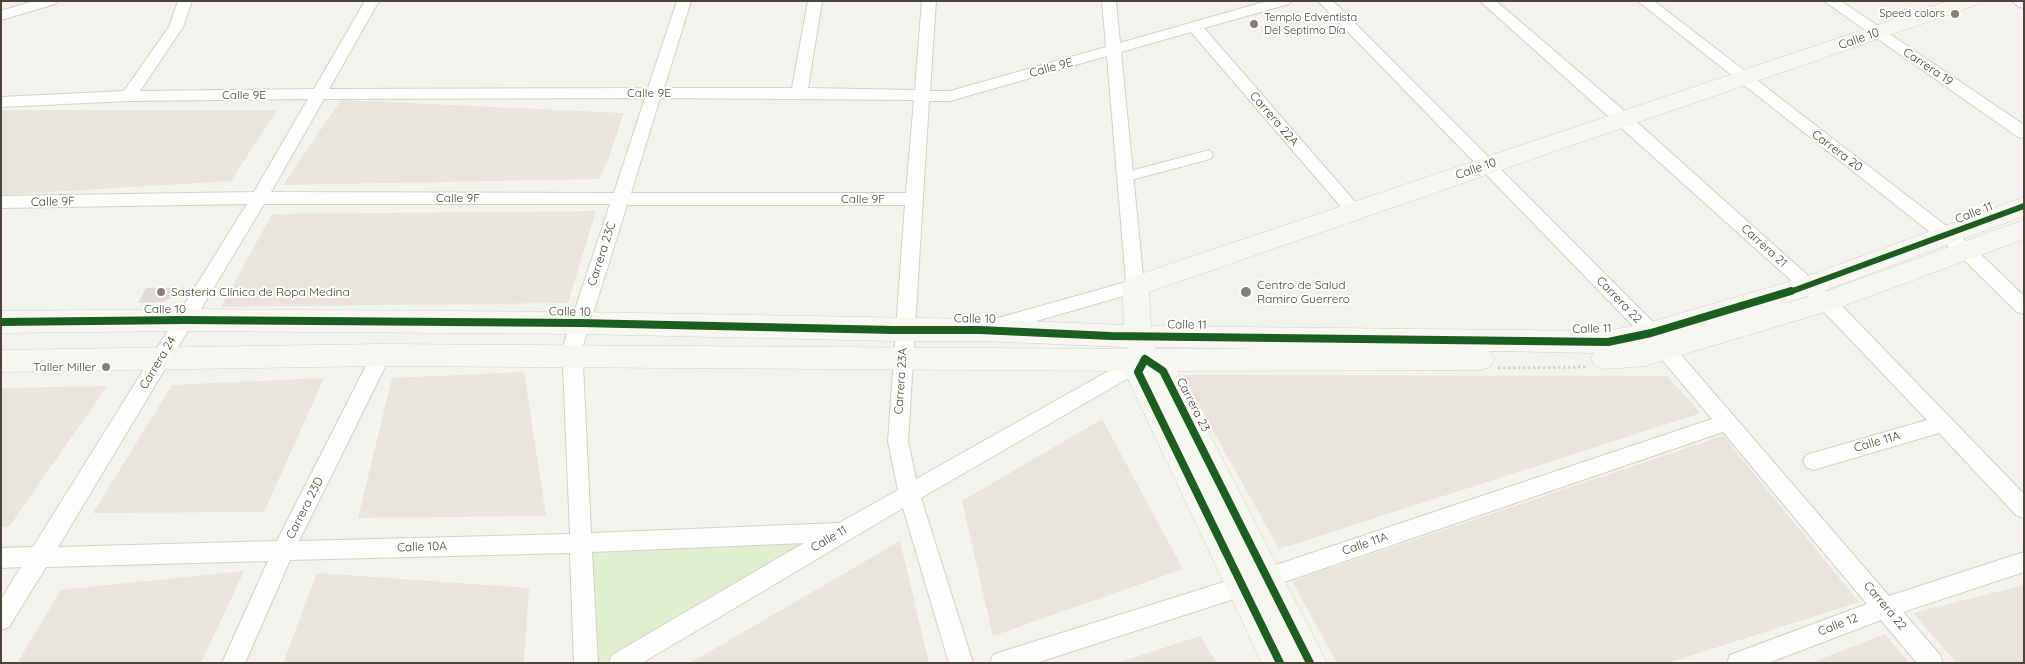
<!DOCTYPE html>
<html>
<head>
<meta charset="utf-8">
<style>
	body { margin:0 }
	#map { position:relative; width:2025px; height:664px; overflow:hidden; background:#f4f2ee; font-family:Quicksand,sans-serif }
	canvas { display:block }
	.frame { position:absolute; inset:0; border:2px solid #4b4439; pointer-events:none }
</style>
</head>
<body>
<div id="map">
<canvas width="2025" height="664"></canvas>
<div class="frame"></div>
</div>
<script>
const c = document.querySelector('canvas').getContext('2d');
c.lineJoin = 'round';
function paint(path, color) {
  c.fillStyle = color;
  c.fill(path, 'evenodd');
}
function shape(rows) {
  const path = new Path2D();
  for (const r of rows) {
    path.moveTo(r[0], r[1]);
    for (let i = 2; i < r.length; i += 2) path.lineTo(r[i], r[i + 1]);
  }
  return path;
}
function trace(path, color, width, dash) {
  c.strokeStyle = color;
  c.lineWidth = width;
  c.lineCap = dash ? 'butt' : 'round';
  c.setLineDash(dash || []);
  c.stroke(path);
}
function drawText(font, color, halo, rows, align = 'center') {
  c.font = font + ' Quicksand,sans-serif';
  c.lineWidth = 4;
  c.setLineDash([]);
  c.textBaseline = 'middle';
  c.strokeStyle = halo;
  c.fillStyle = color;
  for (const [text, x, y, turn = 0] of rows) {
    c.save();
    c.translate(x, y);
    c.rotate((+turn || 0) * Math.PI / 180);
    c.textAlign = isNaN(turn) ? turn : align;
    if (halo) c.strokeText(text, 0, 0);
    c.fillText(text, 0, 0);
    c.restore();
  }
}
paint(shape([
	[341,100,624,113,608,160,599,179,283,185],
	[1,110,277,110,231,181,1,195],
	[596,211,568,303,221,307,272,214],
	[524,372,546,516,358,518,392,378],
	[1182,375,1667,376,1701,413,1279,549],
	[324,378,264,512,93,513,172,385],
	[107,386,9,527,1,527,1,388],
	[1102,419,1183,569,993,636,962,501],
	[1723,436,1859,602,1668,663,1337,663,1292,581],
	[900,541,929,663,690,663],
	[244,571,201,663,17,663,61,590],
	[317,573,529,588,524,662,283,663],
	[2024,585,2024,663,1956,663,1913,613],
	[1885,634,1909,663,1810,663],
	[1200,636,1217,663,1117,663]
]), '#e7e4dc');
paint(shape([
	[842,532,620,663,586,663,581,543]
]), '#e1eecf');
paint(shape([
	[146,288,193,288,162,302,138,303]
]), '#dedbd6');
const lane = shape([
	[1125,177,1208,155]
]);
const street = shape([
	[34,1,57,1,55,4,1,20,1,11,34,1],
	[178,1,192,1,183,27,140,91,314,89,365,1,379,1,329,89,648,88,677,1,691,1,664,88,792,88,808,1,822,1,808,88,915,90,922,1,936,1,930,91,950,91,1106,47,1102,1,1116,1,1120,43,1267,1,1291,1,1289,4,1204,28,1363,211,1360,215,1354,217,1348,215,1191,32,1121,52,1144,286,1141,291,991,334,984,332,982,327,984,322,1126,282,1107,56,950,101,929,101,908,441,916,479,1137,355,1144,352,1151,355,1154,360,1151,365,921,498,973,663,949,663,903,508,642,663,609,663,612,655,804,543,592,552,598,663,574,663,570,553,290,560,245,663,222,663,268,561,46,567,9,627,1,630,1,599,21,567,1,568,1,548,33,547,247,204,1,208,1,196,254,192,308,99,129,101,1,107,1,97,124,91,169,27,178,1],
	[645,98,614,193,271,192,324,99,645,98],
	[660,98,914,100,906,193,631,193,660,98],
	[264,204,610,204,560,355,563,365,570,534,299,541,391,355,388,350,381,347,374,350,277,541,58,547,264,204],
	[627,205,905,205,888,441,898,490,839,523,591,533,583,365,580,355,627,205],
	[1318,1,1333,1,1651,320,1889,596,2024,552,2024,572,1903,612,1940,655,1943,663,1917,663,1881,620,1768,663,1727,663,1730,655,1867,604,1723,432,1243,596,1036,663,990,663,993,655,1001,652,1243,576,1712,419,1637,330,1318,1],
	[1480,1,1496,1,1621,108,1842,306,2024,494,2024,518,2017,516,1939,433,1813,470,1806,467,1803,461,1806,455,1927,420,1828,316,1794,283,1480,1],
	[1638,1,1654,1,1971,245,2024,296,2024,314,2017,312,1959,255,1638,1],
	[1824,1,1841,1,2024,125,2024,138,2018,137,1824,1],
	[2012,1,2024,1,2024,8,2019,7,2012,1]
]);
const secondary = shape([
	[1948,1,1979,1,1976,5,1149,292,1151,326,1608,331,1651,322,1802,278,2024,197,2024,216,1818,293,1775,306,1819,294,2024,220,2024,239,1835,309,1645,366,1605,369,1595,366,1591,358,1594,353,1490,351,1494,359,1490,367,1480,370,1177,371,1327,663,1262,663,1124,371,381,366,1,372,1,350,381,344,1128,349,1127,347,980,341,893,341,580,334,184,331,1,333,1,311,184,309,580,312,980,319,1124,325,1122,286,1126,279,1948,1],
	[1155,347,1261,349,1156,349,1155,347]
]);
trace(lane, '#d2d0cb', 11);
trace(street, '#d2d0cb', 2);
trace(secondary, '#d3cfc5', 1);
trace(shape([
	[1498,368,1587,367]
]), '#d3d2cc', 3, [2.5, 2.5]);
trace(lane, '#fdfdfc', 9);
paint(street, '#fdfdfc');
paint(secondary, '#f7f6f1');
trace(shape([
	[1787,293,2024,206]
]), '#1b5e20', 6);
trace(shape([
	[1,322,184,320,580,323,893,330,980,330,1111,336,1608,342,1651,333,1791,291],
	[1280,663,1138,372,1145,359,1163,371,1310,663]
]), '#1b5e20', 8);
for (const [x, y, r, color] of [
	[1955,14,5,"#868178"],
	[1254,24,5,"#868178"],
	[161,292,5,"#868178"],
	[1246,292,6,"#868178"],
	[106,367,5,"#868178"]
]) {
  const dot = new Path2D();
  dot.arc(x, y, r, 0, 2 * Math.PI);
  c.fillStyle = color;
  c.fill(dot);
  trace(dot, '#fff', 2);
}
drawText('11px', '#4b4439', '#fff', [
	["Speed colors",1945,14],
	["Templo Edventista",1264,18,"left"],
	["Del Septimo Día",1264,31,"left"]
], 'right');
drawText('12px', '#4b4439', '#fff', [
	["Calle 10",1859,39,-19],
	["Carrera 19",1928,67,34],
	["Calle 9E",1051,68,-15],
	["Calle 9E",649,93],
	["Calle 9E",244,95],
	["Carrera 22A",1274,119,49],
	["Carrera 20",1837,151,37],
	["Calle 10",1476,169,-19],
	["Calle 9F",458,198],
	["Calle 9F",863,199],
	["Calle 9F",53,202,-1],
	["Calle 11",1974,213,-21],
	["Carrera 21",1764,246,42],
	["Carrera 23C",602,254,-72],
	["Carrera 22",1619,300,46],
	["Calle 10",165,309],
	["Calle 10",570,312,1],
	["Calle 10",975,319,1],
	["Calle 11",1187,325,1],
	["Calle 11",1592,329,-1],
	["Carrera 24",158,363,-59],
	["Carrera 23A",901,381,-86],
	["Carrera 23",1193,405,63],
	["Calle 11A",1877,442,-16],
	["Carrera 23D",305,508,-63],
	["Calle 11",829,539,-30],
	["Calle 11A",1365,544,-19],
	["Calle 10A",422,547,-2],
	["Carrera 22",1885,606,50],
	["Calle 12",1838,625,-21]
]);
drawText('12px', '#4b4439', '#fff', [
	["Centro de Salud",1257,285],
	["Ramiro Guerrero",1257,299],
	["Sasteria Clínica de Ropa Medina",171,292],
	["Taller Miller",96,367,"right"]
], 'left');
</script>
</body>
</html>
